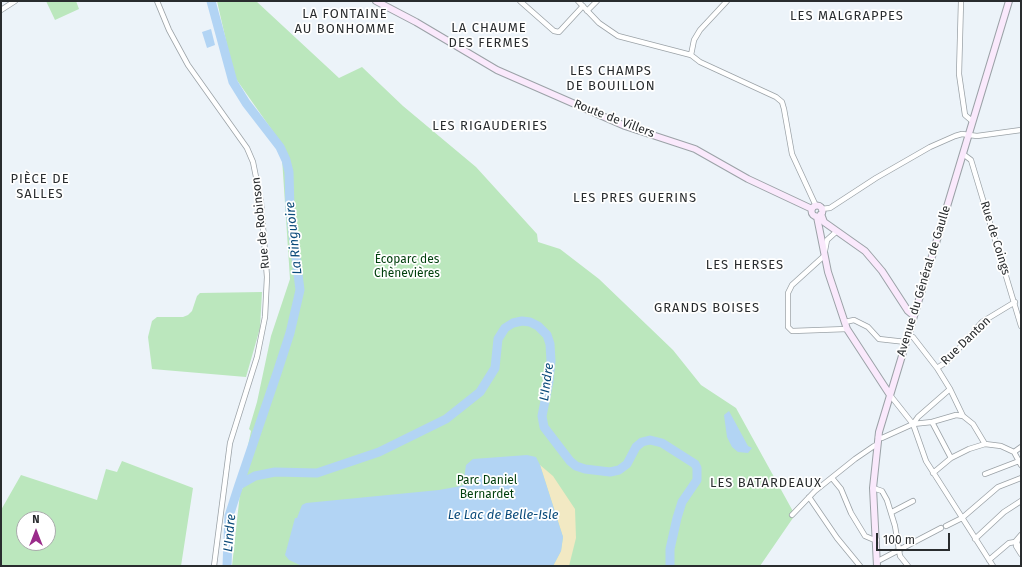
<!DOCTYPE html>
<html>
<head>
<meta charset="utf-8">
<style>
	body { margin:0 }
	#map { position:relative; width:1022px; height:567px; overflow:hidden; background:#ecf3f9; font-family:"Fira Sans",sans-serif }
	canvas { display:block }
	.frame { position:absolute; inset:0; border:2px solid #292c2e; pointer-events:none }
	.north { position:absolute; left:16px; top:511px; width:40px; height:40px; box-sizing:border-box; background:#fff; border:1px solid #a9abab; border-radius:50%; rotate:0deg; font-size:11px; font-weight:700; line-height:16px; text-align:center; color:#292c2e }
	.north::after { content:''; display:block; margin:auto; width:14px; height:18px; background:#9a2b8a; clip-path:polygon(50% 0,100% 100%,50% 72%,0 100%) }
	.scale { position:absolute; left:876px; top:533px; width:74px; height:18px; box-sizing:border-box; border:2px solid #292c2e; border-top:0; padding-left:5px; font-size:12px; line-height:14px; white-space:nowrap; color:#292c2e; -webkit-text-stroke:3px #fff; paint-order:stroke }
</style>
</head>
<body>
<div id="map">
<canvas width="1022" height="567"></canvas>
<div class="frame"></div>
<div class="north">N</div>
<div class="scale">100 m</div>
</div>
<script>
const c = document.querySelector('canvas').getContext('2d');
c.lineJoin = 'round';
function paint(path, color) {
  c.fillStyle = color;
  c.fill(path, 'evenodd');
}
function shape(rows) {
  const path = new Path2D();
  for (const r of rows) {
    if (r.length === 3) {
      path.moveTo(r[0] + r[2], r[1]);
      path.arc(r[0], r[1], r[2], 0, 2 * Math.PI);
      continue;
    }
    path.moveTo(r[0], r[1]);
    for (let i = 2; i < r.length; i += 2) path.lineTo(r[i], r[i + 1]);
  }
  return path;
}
function trace(path, color, width, dash) {
  c.strokeStyle = color;
  c.lineWidth = width;
  c.lineCap = dash ? 'butt' : 'round';
  c.setLineDash(dash || []);
  c.stroke(path);
}
function drawText(font, color, halo, rows, align = 'center') {
  c.font = font + ' "Fira Sans",sans-serif';
  c.lineWidth = 3.5;
  c.setLineDash([]);
  c.textBaseline = 'middle';
  c.strokeStyle = halo;
  c.fillStyle = color;
  for (const [text, x, y, turn = 0] of rows) {
    c.save();
    c.translate(x, y);
    c.rotate((+turn || 0) * Math.PI / 180);
    c.textAlign = isNaN(turn) ? turn : align;
    if (halo) c.strokeText(text, 0, 0);
    c.fillText(text, 0, 0);
    c.restore();
  }
}
paint(shape([
	[46,1,76,1,79,9,55,20],
	[217,1,256,1,339,78,362,67,403,106,476,167,537,234,538,242,560,249,599,279,673,350,701,385,736,408,795,515,760,566,232,566,240,493,243,487,241,480,251,431,249,429,257,402,271,336,290,279,281,143,234,76],
	[262,292,260,328,246,377,152,369,148,337,152,321,157,317,183,317,188,315,192,311,197,296,200,293],
	[122,461,193,488,181,566,1,566,1,510,21,475,97,500,106,469,117,472],
	[24,519,48,519,48,543,24,543]
]), '#bbe7bd');
paint(shape([
	[540,465,553,476,575,509,576,538,569,566,553,566,561,551,563,537]
]), '#f2e9c3');
paint(shape([
	[211,29,215,45,207,48,202,32],
	[729,411,748,446,752,448,748,453,738,452,732,447,727,437,724,415],
	[527,455,536,457,540,465,563,537,561,551,553,566,302,566,289,560,285,555,295,518,297,518,302,505,306,503,439,490,461,486,463,485,466,465,473,459]
]), '#b2d4f4');
trace(shape([
	[211,1,233,82,246,103,280,147,286,160,289,172,290,210,300,290,290,333,277,373,239,485],
	[227,566,229,516,239,485,255,476,275,472,317,473,379,452,446,419,480,392,495,368,498,339,505,328,513,323,522,321,530,322,538,326,547,335,550,344,551,361,549,381,542,416,544,427,570,461,576,466,585,469,610,472,619,470,627,464,636,447,642,442,650,440,662,443,695,464,697,468,697,480,682,502,677,518,670,549,670,566]
]), '#b2d4f4', 9);
const street = shape([
	[157,1,169,30,188,65,247,148,253,162,261,202,267,277,265,317,257,357,230,443,214,566],
	[520,1,554,31,559,32,583,6],
	[578,1,599,23,618,36,691,55,700,62,776,97,782,102,784,109,792,154,816,206],
	[961,1,959,74,965,115,972,121],
	[1,10,15,1],
	[587,11,597,1],
	[691,55,694,40,700,30,727,1],
	[963,154,971,160,1021,326],
	[821,209,830,208,876,178,930,147,955,136,962,134,977,136,1021,130],
	[837,231,827,240,824,256,792,285,788,293,788,327,792,331,847,329],
	[845,322,854,320,868,327,879,339,906,342],
	[908,335,913,337,937,368,950,389,963,416,973,424,985,444],
	[937,368,948,361,982,322,1015,302],
	[890,395,913,424,926,461,993,566],
	[932,422,951,458],
	[913,424,918,417,950,389],
	[878,437,882,438,913,424,932,422,956,415,963,416],
	[1021,447,1014,452,1021,465],
	[933,473,951,458,969,449,985,444,1001,446,1014,452],
	[985,474,1019,461],
	[832,478,841,489,851,513,865,536,872,539,877,540],
	[873,488,882,491,887,500,895,526,900,556,908,566],
	[809,497,837,538,860,566],
	[892,512,913,501],
	[792,515,815,491,855,459,874,446,877,445],
	[946,526,962,518,998,487,1021,478],
	[975,539,1004,512,1021,501],
	[1018,539,1017,543,1018,547,1021,545],
	[1016,546,1021,554],
	[989,560,1009,543,1015,542,1021,535],
	[878,561,941,528]
]);
const secondary = shape([
	[376,1,416,22,497,70,625,126,695,149,748,179,812,209],
	[817,211,5.5],
	[821,214,824,222,865,251,882,271,908,311,914,316],
	[817,217,828,272,847,329,890,395],
	[877,566,873,488,879,432,1009,1]
]);
trace(street, '#9ba2a7', 6);
trace(secondary, '#9ba2a7', 8);
trace(street, '#fff', 4.5);
trace(secondary, '#fae9fc', 6);
drawText('12px', '#292c2e', '#fff', [
	["Route de Villers",614,119,21],
	["Rue de Robinson",261,223,-96],
	["Rue de Coings",995,238,73],
	["Avenue du Général de Gaulle",924,281,-73],
	["Rue Danton",966,341,-44]
]);
drawText('12px', '#003f0c', '#fff', [
	["Écoparc des",407,260],
	["Chènevières",407,274],
	["Parc Daniel",487,481],
	["Bernardet",487,495]
]);
c.letterSpacing = '1px';
drawText('13px', '#292c2e', '#fff', [
	["LA FONTAINE",345,14],
	["AU BONHOMME",345,29],
	["LES MALGRAPPES",847,16],
	["LA CHAUME",489,28],
	["DES FERMES",489,43],
	["LES CHAMPS",611,71],
	["DE BOUILLON",611,86],
	["LES RIGAUDERIES",490,126],
	["PIÈCE DE",40,179],
	["SALLES",40,194],
	["LES PRES GUERINS",635,198],
	["LES HERSES",745,265],
	["GRANDS BOISES",707,308],
	["LES BATARDEAUX",766,483]
]);
c.letterSpacing = '0px';
drawText('italic 13px', '#0a4a7a', '#fff', [
	["La Ringuoire",294,238,-96],
	["L'Indre",547,382,-82],
	["Le Lac de Belle-Isle",503,515],
	["L'Indre",230,533,-85]
]);
</script>
</body>
</html>
